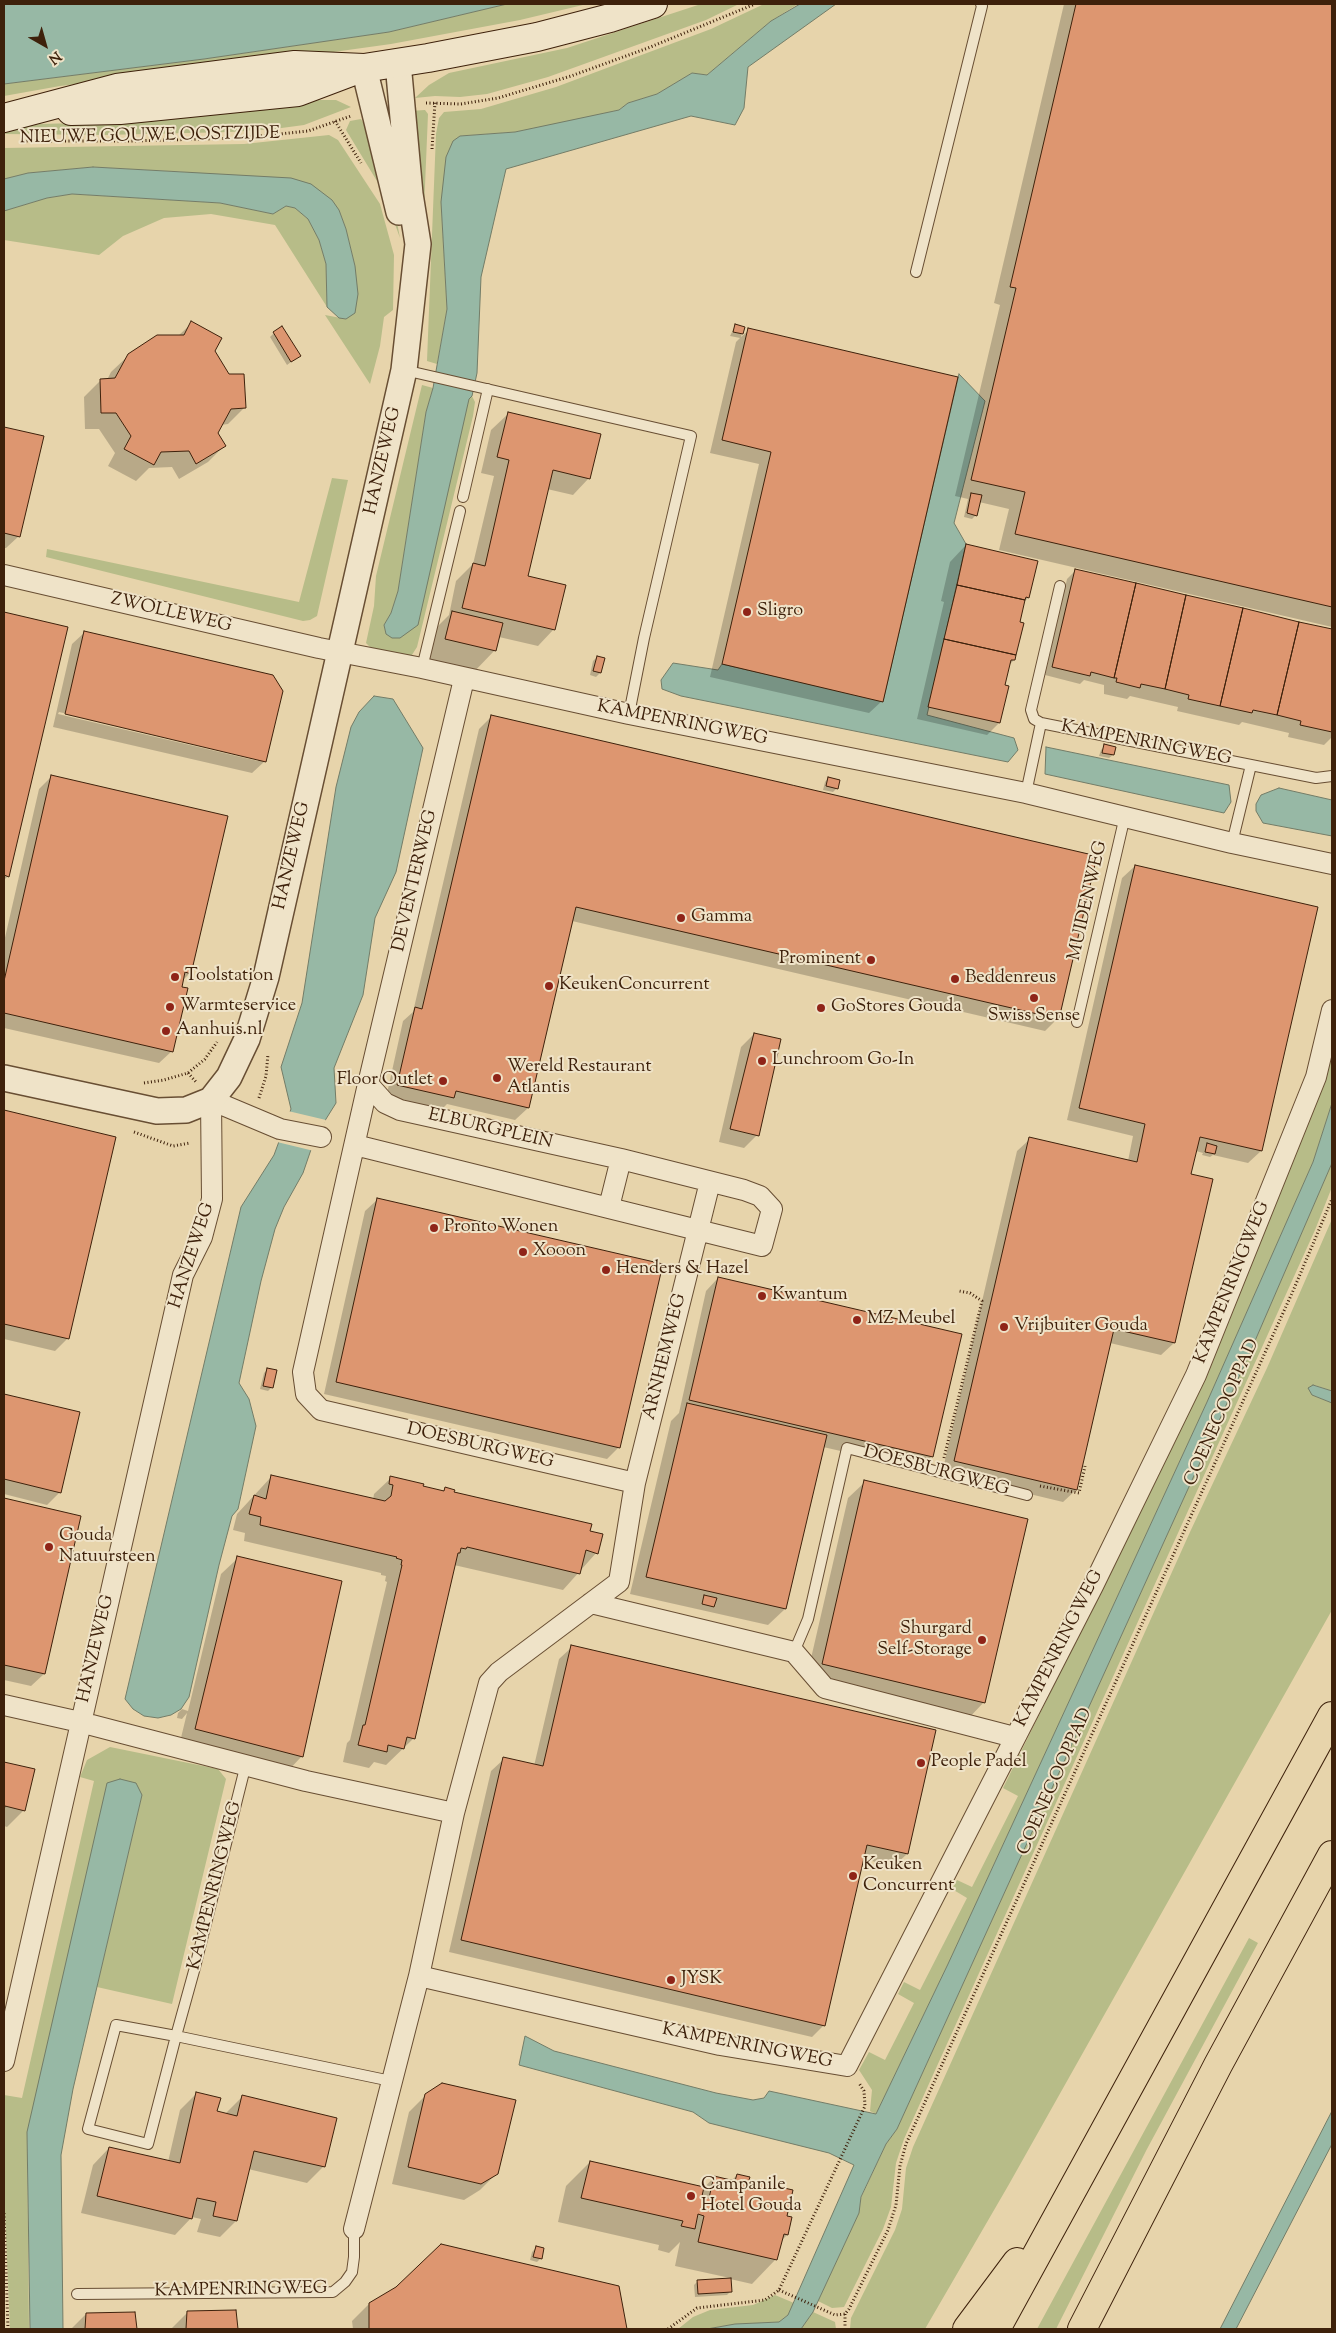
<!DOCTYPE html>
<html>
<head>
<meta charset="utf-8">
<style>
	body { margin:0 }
	#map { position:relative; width:1336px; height:2333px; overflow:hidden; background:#e7d4ab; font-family:"Sorts Mill Goudy",serif }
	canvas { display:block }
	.frame { position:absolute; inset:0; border:5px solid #3e210b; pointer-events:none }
	.north { position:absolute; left:20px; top:20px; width:50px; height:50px; -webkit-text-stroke:4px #efe3c8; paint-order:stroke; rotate:142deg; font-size:14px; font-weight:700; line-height:20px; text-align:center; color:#3e210b }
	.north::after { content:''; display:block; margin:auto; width:18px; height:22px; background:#3e210b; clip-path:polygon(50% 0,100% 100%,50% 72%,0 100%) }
</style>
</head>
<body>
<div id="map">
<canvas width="1336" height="2333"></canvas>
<div class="frame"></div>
<div class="north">N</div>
</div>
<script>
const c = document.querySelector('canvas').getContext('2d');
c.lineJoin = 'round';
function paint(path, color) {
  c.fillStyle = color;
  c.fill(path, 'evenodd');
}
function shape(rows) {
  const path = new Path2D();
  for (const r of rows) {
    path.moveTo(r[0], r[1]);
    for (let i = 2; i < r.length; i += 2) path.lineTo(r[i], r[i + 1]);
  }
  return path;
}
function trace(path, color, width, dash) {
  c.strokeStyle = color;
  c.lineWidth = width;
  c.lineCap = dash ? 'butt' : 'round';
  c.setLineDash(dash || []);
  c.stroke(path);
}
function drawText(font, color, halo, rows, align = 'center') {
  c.font = font + ' "Sorts Mill Goudy",serif';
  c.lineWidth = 4;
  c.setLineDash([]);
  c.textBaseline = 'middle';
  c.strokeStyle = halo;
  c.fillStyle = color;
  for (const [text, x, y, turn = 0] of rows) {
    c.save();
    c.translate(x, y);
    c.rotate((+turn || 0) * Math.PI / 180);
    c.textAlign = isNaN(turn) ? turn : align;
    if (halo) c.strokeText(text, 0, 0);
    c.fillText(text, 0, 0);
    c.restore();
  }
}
paint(shape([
	[507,4,587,4,520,20,391,44,283,59,60,86,4,96,4,84,204,59,389,32],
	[701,4,739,4,706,20,548,77,487,94,460,97,435,96,415,98,429,85,449,73,567,48],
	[764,4,798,4,771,21,707,75,692,73,657,94,628,103,619,110,570,122,515,132,460,136,441,202,447,309,437,364,427,361,436,134,439,118,444,112,481,109,556,87,711,29],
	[320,100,336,100,351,107,304,125,274,129,230,132,104,135,4,134,4,132,40,124,115,122],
	[425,110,428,114,423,234,410,111],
	[361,119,372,137,395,212,400,238,383,191,346,130,350,121],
	[329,135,338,140,380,204,394,255,393,310,384,317,380,346,370,384,325,315,346,319,355,266,346,229,339,210,184,172,93,167,28,173,4,179,4,148,244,144],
	[72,194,220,203,273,214,286,206,295,208,308,219,319,240,326,264,327,307,275,225,211,214,164,218,123,236,99,255,4,240,4,211,47,198],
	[422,385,433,388,426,412,398,591,391,613,384,625,386,634,469,399,472,396,475,402,473,416,417,647,410,658,371,648,366,643,374,606,376,576],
	[332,478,348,480,317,616,310,620,303,621,46,557,47,549,299,602],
	[1332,1044,1332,1103,1313,1162,1207,1402,948,1964,876,2114,870,2111,872,2090,859,2070,869,2052,885,2060,914,2003,898,1994,904,1982,920,1990,967,1898,952,1889,957,1880,972,1887,1018,1796,1003,1788,1196,1398,1316,1103],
	[1332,1163,1332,1187,1315,1230,904,2139,896,2163,891,2207,883,2229,844,2307,832,2308,818,2301,859,2213,861,2198,886,2144,897,2129,1248,1357],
	[1332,1219,1332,1391,1314,1385,1312,1395,1332,1403,1332,1610,1008,2186,925,2329,850,2329,851,2318,895,2230,902,2209,906,2168,913,2147,1190,1532,1267,1368],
	[110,1747,218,1769,226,1779,172,2004,97,1987,142,1795,27,2132,29,2329,10,2329,4,2191,4,2095,22,2098,94,1781,80,1777,87,1760],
	[1249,1938,1258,1943,1147,2149,1056,2329,1037,2329],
	[775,2295,794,2303,788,2315,779,2322,735,2324,707,2329,678,2329,693,2317,710,2310,753,2305],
	[813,2312,835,2322,836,2329,801,2329]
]), '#b7bc88');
const water = shape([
	[4,4,507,4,389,32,204,59,4,84,4,4],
	[800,4,836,4,748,67,744,108,735,125,691,116,506,169,481,277,477,373,472,396,469,399,418,625,400,638,392,638,386,634,384,625,391,613,398,591,426,412,433,388,447,309,441,202,446,157,453,141,460,136,515,132,619,110,628,103,657,94,692,73,707,75,771,21,800,4],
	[93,167,291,178,311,184,332,200,339,210,346,229,355,266,358,294,355,313,346,319,339,318,327,307,326,264,319,240,308,219,295,208,286,206,273,214,220,203,72,194,47,198,4,211,4,179,28,173,93,167],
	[959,374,985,401,954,523,966,544,927,715,1014,738,1018,750,1008,762,681,696,662,689,661,680,673,663,718,670,722,664,883,701,959,374],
	[374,696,393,699,423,748,396,872,375,918,363,995,334,1068,336,1103,316,1135,303,1173,284,1207,275,1229,261,1281,239,1383,249,1399,256,1426,238,1509,232,1516,219,1565,189,1697,181,1709,171,1715,158,1718,144,1716,133,1709,125,1699,241,1207,274,1155,291,1109,281,1067,302,1003,336,787,351,727,359,712,374,696],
	[1046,747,1229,785,1231,802,1224,813,1045,774,1046,747],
	[1279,788,1332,800,1332,836,1263,823,1256,811,1256,804,1261,795,1279,788],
	[1332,1103,1332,1163,1248,1357,897,2129,886,2144,861,2197,859,2213,813,2312,801,2329,707,2329,735,2324,779,2322,788,2315,854,2165,829,2153,709,2123,693,2112,519,2065,525,2036,554,2051,716,2093,753,2100,764,2098,769,2091,876,2114,948,1964,1207,1402,1313,1162,1332,1103],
	[1313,1385,1332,1391,1332,1403,1312,1395,1308,1388,1313,1385],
	[120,1779,136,1783,142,1795,73,2089,61,2155,63,2329,30,2329,27,2132,107,1783,120,1779],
	[1332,2111,1332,2144,1236,2329,1220,2329,1332,2111]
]);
paint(water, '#97b8a5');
trace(water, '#737c67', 1);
paint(shape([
	[288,1111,326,1120,318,1136,314,1151,277,1142]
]), '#e7d4ab');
paint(shape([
	[1064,4,1332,4,1332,627,999,550,1009,509,979,502,976,515,972,519,964,517,968,499,955,496,1000,305,994,303],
	[192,323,213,351,244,408,228,424,221,425,216,433,224,446,208,462,179,479,172,467,149,468,136,481,108,466,115,453,99,429,85,429,84,397,101,380,107,380,111,372,129,355,178,336],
	[735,326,743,328,741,337,749,330,882,701,869,713,710,677,759,464,710,453,736,342,740,338,730,336],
	[274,333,299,356,287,365,270,337],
	[508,414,589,478,573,495,547,489,527,577,554,629,538,646,499,637,495,650,471,675,422,663,428,636,449,615,456,581,473,564,494,476,481,473,491,430],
	[4,428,42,437,19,536,6,548,4,548],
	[966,545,1028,598,1023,603,1014,660,1009,665,1004,686,999,723,987,735,917,719,944,602,941,601,950,562],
	[1075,571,1332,631,1332,737,1324,745,1288,737,1289,733,1242,722,1239,725,1177,711,1178,707,1130,696,1127,699,1104,694,1104,685,1084,680,1080,684,1045,675,1067,579],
	[4,613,66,628,8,876,4,880],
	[85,632,265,761,252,773,53,727,72,644],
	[59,712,258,758,258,761,58,714],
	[597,657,603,659,600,673,596,677,590,675,593,661],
	[491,717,1057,1019,1045,1031,572,921,528,1108,515,1120,447,1104,441,1110,386,1098,403,1021,413,1012,479,729],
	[1105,746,1113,755,1109,758,1099,756,1101,750],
	[51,777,190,973,182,981,172,1051,159,1063,4,1028,4,942,39,789],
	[828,778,837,788,833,792,823,790,825,782],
	[1135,866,1261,1151,1248,1163,1213,1155,1210,1157,1202,1155,1203,1153,1196,1151,1190,1175,1174,1343,1161,1355,1110,1343,1076,1490,1063,1502,942,1473,1017,1151,1030,1139,1128,1161,1133,1136,1067,1120,1122,878],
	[754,1034,757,1135,744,1148,719,1142,741,1047],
	[4,1112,115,1138,67,1339,55,1351,4,1339],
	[378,1199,619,1447,607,1459,324,1394,365,1211],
	[718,1278,932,1456,920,1469,823,1447,785,1609,768,1625,630,1594,671,1421,679,1413,706,1291],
	[268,1369,272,1387,268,1391,260,1389,264,1373],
	[4,1396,79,1413,60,1492,47,1505,4,1494],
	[272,1476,373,1500,374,1494,391,1478,442,1492,445,1489,589,1532,597,1552,563,1590,454,1565,414,1738,386,1765,374,1762,369,1768,343,1762,347,1743,350,1740,387,1582,385,1581,386,1576,381,1575,381,1573,244,1541,245,1533,233,1530,237,1514],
	[865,1482,984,1702,968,1719,806,1680,848,1498],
	[4,1500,80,1517,44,1674,31,1686,4,1680],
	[238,1558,302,1756,286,1773,179,1746,187,1713,182,1719,177,1718,178,1713,182,1709,188,1711,221,1574],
	[572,1647,907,1854,894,1866,863,1859,824,2025,812,2037,449,1952,491,1771,504,1759,534,1766,559,1659],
	[4,1763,33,1770,24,1810,7,1827,4,1826],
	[197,2093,216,2112,225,2114,242,2097,324,2166,307,2183,248,2169,236,2221,220,2237,197,2232,201,2219,192,2217,175,2235,81,2213,93,2165,109,2148,168,2162,180,2110],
	[426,2095,497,2173,480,2190,464,2200,392,2184,409,2112],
	[590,2162,704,2188,714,2177,731,2181,737,2175,748,2181,786,2217,787,2235,781,2241,776,2259,752,2284,730,2279,731,2291,727,2295,695,2297,694,2285,698,2281,730,2278,675,2266,680,2242,669,2253,658,2250,659,2245,558,2222,566,2186],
	[536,2248,541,2258,537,2262,530,2260,532,2252],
	[618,2287,626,2329,353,2329,352,2321,369,2304],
	[235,2311,237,2329,171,2329,188,2312],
	[134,2313,136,2329,71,2329,86,2314]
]), '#0003');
const building = shape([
	[1076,4,1332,4,1332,607,1015,534,1025,492,971,480,1016,288,1010,287,1076,4],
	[191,321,222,338,215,351,229,374,244,374,246,408,231,409,218,433,226,446,196,464,189,451,161,452,154,465,124,449,131,436,116,413,101,413,100,379,115,378,128,354,157,335,184,335,191,321],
	[735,324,745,327,743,334,733,332,735,324],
	[282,326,301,356,291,362,273,332,282,326],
	[748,328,958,377,883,702,722,664,771,452,722,440,748,328],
	[508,412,601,434,590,479,553,470,529,572,528,576,566,585,555,630,462,608,473,563,485,566,509,460,497,457,508,412],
	[4,427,44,436,20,537,4,533,4,427],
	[971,493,982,495,977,516,967,513,971,493],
	[966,544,1038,561,1029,598,1026,597,1025,600,957,585,966,544],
	[1075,569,1136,583,1114,678,1091,672,1090,676,1052,667,1075,569],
	[1136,583,1186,595,1165,689,1141,684,1140,688,1116,682,1117,678,1114,678,1136,583],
	[957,585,1025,600,1020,622,1024,623,1016,655,944,639,957,585],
	[1186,595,1243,608,1220,706,1188,699,1189,695,1165,689,1186,595],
	[1243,608,1299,622,1277,715,1253,710,1252,713,1220,706,1243,608],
	[452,611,503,623,496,651,445,639,452,611],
	[4,612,68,627,9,877,4,875,4,612],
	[1299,622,1332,629,1332,732,1300,725,1301,721,1277,715,1299,622],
	[84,631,273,675,283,691,266,762,65,714,84,631],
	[944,639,1016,655,1015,660,1011,660,1005,685,1009,686,1000,723,928,707,944,639],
	[597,656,605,658,601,673,593,671,597,656],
	[491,715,1097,856,1059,1019,576,907,529,1108,456,1091,454,1098,397,1085,415,1007,422,1009,491,715],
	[1104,744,1116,747,1114,755,1102,753,1104,744],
	[51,775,228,816,191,974,185,972,182,987,188,988,173,1052,4,1013,4,981,51,775],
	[828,777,840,780,838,789,826,786,828,777],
	[1135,865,1318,907,1262,1151,1200,1137,1191,1174,1213,1179,1175,1343,1114,1329,1077,1490,954,1461,1029,1137,1137,1162,1145,1124,1079,1108,1135,865],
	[754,1033,781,1039,759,1136,730,1129,754,1033],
	[4,1110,116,1137,69,1339,4,1324,4,1110],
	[1207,1143,1217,1146,1215,1154,1205,1152,1207,1143],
	[377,1198,663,1264,620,1448,336,1382,377,1198],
	[718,1277,962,1334,933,1457,689,1400,718,1277],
	[267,1368,277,1370,273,1388,263,1386,267,1368],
	[4,1394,80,1412,61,1493,4,1479,4,1394],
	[687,1403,827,1435,786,1609,646,1577,687,1403],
	[271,1475,385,1501,391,1496,393,1485,389,1484,390,1476,424,1484,423,1486,444,1491,445,1487,455,1490,454,1492,592,1524,590,1531,603,1534,598,1554,586,1550,580,1574,467,1547,466,1549,461,1548,460,1553,458,1553,415,1739,407,1737,404,1749,388,1745,387,1752,358,1745,363,1725,365,1725,402,1565,401,1565,402,1560,396,1558,397,1557,260,1525,261,1517,249,1514,254,1495,266,1499,271,1475],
	[864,1480,1028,1519,985,1703,822,1664,864,1480],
	[4,1498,81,1516,45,1674,4,1665,4,1498],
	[237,1556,342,1581,303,1757,195,1729,237,1556],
	[704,1595,717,1598,714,1607,702,1604,704,1595],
	[571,1645,936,1730,908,1854,867,1845,825,2026,461,1940,503,1757,543,1766,571,1645],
	[4,1762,35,1769,25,1811,5,1806,4,1810,4,1762],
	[442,2083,516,2100,498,2174,481,2184,408,2167,425,2094,442,2083],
	[196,2092,221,2098,217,2111,237,2116,242,2095,337,2118,325,2167,254,2151,237,2221,213,2216,216,2202,197,2198,192,2219,97,2196,109,2147,180,2163,196,2092],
	[590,2161,704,2187,702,2196,709,2198,714,2176,735,2181,737,2174,750,2177,749,2180,793,2190,787,2216,792,2217,788,2235,784,2234,777,2260,698,2242,704,2216,698,2214,695,2229,681,2226,683,2221,581,2198,590,2161],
	[441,2244,619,2286,627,2329,369,2329,369,2303,396,2287,441,2244],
	[536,2246,544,2248,542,2259,533,2257,536,2246],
	[731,2278,732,2292,698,2294,697,2280,731,2278],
	[236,2310,238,2329,186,2329,187,2311,236,2310],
	[135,2312,137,2329,85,2329,86,2313,135,2312]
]);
paint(building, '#dd9670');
trace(building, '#3e210b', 1);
const service = shape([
	[916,272,982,6,981,4],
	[404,370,691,436,644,638,629,714],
	[463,497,488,389],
	[422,668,460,511],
	[1041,723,1316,778,1332,776],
	[1026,793,1041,723,1034,719,1031,710,1060,586],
	[1232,843,1251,765],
	[1077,1022,1125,816],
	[794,1652,808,1619,847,1448,1027,1495],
	[246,1764,194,1971,176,2036,148,2144,88,2129,116,2025,176,2036,391,2081],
	[77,2294,333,2292,345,2282,352,2272,354,2257,354,2229]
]);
const minor = shape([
	[4,575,319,648,422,668,629,714,1026,793,1232,843,1332,864],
	[464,679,368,1084,303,1372,306,1394,321,1410,635,1483,619,1582,499,1672,489,1683,454,1813,419,1976,720,2045,847,2066,1093,1586,1196,1375,1316,1077,1332,1010],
	[355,1145,762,1246,772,1209,760,1196,744,1190,621,1159,400,1110,385,1103,368,1084],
	[609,1207,621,1159],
	[635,1483,710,1182],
	[591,1603,794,1652,825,1688,1014,1737],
	[4,1705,80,1722,306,1781,454,1813],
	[4,2061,183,1275,202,1237,212,1199,211,1100,280,1129,321,1137],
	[354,2229,419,1976]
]);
const tertiary = shape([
	[364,68,399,212],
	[4,1078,157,1111,186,1110,211,1100,229,1077,247,1039,266,977,404,370,418,244,410,194,398,63]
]);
const secondary = shape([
	[71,111,120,110,298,92,351,72],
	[4,118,117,88,295,65,364,68,428,58,537,37,610,18,653,4]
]);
const motorway = shape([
	[967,2329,1017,2262],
	[996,2329,1332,1716],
	[1082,2329,1218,2065,1332,1855]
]);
trace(service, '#684e33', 12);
trace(minor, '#684e33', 22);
trace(tertiary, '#684e33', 28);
trace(secondary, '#3e210b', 30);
trace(motorway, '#3e210b', 30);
trace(shape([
	[426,103,461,104,498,98,571,76,648,48,755,4],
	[335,121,361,163],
	[23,141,131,141,241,138,308,131,351,116],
	[432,149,435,102],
	[188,1073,196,1082],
	[144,1083,164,1080,188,1073,205,1059,217,1042],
	[259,1098,266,1076,268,1054],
	[134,1132,173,1146,190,1143],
	[944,1458,982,1301,970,1293,959,1291],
	[1040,1486,1079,1493,1085,1466],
	[4,2213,8,2329],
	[779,2290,835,2315,845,2314,849,2309,888,2230,896,2205,900,2166,906,2144,1293,1291,1332,1199],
	[845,2314,845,2329],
	[668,2329,697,2308,765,2300,779,2290,865,2106,864,2091,859,2083]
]), '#3e210b', 3, [1, 2.5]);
trace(service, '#efe3c8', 10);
trace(minor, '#efe3c8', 20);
trace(tertiary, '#efe3c8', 25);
trace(secondary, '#efe3c8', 28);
trace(motorway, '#e7d4ab', 28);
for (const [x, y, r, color] of [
	[747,612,5,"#8f2418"],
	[681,918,5,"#8f2418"],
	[871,960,5,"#8f2418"],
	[175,977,5,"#8f2418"],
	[955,979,5,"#8f2418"],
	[549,986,5,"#8f2418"],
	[1034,998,5,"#8f2418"],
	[170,1007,5,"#8f2418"],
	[821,1008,5,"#8f2418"],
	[166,1031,5,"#8f2418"],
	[762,1061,5,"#8f2418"],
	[497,1078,5,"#8f2418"],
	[443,1081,5,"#8f2418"],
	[434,1228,5,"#8f2418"],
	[523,1252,5,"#8f2418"],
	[606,1270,5,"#8f2418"],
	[762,1296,5,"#8f2418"],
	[857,1320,5,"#8f2418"],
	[1004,1327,5,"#8f2418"],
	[49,1547,5,"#8f2418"],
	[982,1640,5,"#8f2418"],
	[921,1763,5,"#8f2418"],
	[853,1876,5,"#8f2418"],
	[671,1980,5,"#8f2418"],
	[691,2196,5,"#8f2418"]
]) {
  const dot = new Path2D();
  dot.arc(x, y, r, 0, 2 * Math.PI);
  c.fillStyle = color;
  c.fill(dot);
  trace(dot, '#efe3c8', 2);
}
drawText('18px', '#3e210b', '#efe3c8', [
	["NIEUWE GOUWE OOSTZIJDE",150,137,-1],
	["HANZEWEG",384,461,-77],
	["ZWOLLEWEG",171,614,13],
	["KAMPENRINGWEG",682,724,11],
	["KAMPENRINGWEG",1146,744,11],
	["HANZEWEG",293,856,-77],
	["DEVENTERWEG",416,881,-77],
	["MUIDENWEG",1089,901,-77],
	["ELBURGPLEIN",490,1130,13],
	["HANZEWEG",193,1256,-72],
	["KAMPENRINGWEG",1233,1283,-68],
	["ARNHEMWEG",666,1357,-76],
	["COENECOOPPAD",1223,1413,-66],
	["DOESBURGWEG",480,1447,13],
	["DOESBURGWEG",936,1472,15],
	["HANZEWEG",97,1649,-77],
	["KAMPENRINGWEG",1060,1649,-63],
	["COENECOOPPAD",1056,1782,-66],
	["KAMPENRINGWEG",216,1886,-76],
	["KAMPENRINGWEG",747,2047,11],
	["KAMPENRINGWEG",241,2291,-1]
]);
drawText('18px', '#3e210b', '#efe3c8', [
	["Sligro",757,612],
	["Gamma",691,918],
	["Prominent",861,960,"right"],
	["Toolstation",185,977],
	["Beddenreus",965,979],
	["KeukenConcurrent",559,986],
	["Warmteservice",180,1007],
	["GoStores Gouda",831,1008],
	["Swiss Sense",1034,1017,"center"],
	["Aanhuis.nl",176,1031],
	["Lunchroom Go-In",772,1061],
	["Wereld Restaurant",507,1068],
	["Atlantis",507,1089],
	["Floor Outlet",433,1081,"right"],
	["Pronto Wonen",444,1228],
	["Xooon",533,1252],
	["Henders & Hazel",616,1270],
	["Kwantum",772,1296],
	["MZ Meubel",867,1320],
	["Vrijbuiter Gouda",1014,1327],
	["Gouda",59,1537],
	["Natuursteen",59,1558],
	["Shurgard",972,1630,"right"],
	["Self-Storage",972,1651,"right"],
	["People Padel",931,1763],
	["Keuken",863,1866],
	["Concurrent",863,1887],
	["JYSK",681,1980],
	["Campanile",701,2186],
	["Hotel Gouda",701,2207]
], 'left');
</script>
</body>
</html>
